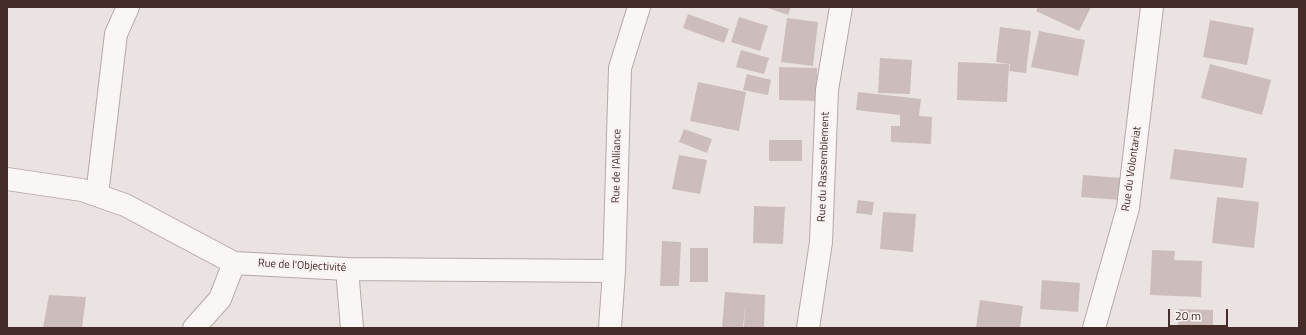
<!DOCTYPE html>
<html>
<head>
<meta charset="utf-8">
<style>
	body { margin:0 }
	#map { position:relative; width:1306px; height:335px; overflow:hidden; background:#ebe3e2; font-family:"Titillium Web",sans-serif }
	canvas { display:block }
	.frame { position:absolute; inset:0; border:8px solid #452c29; pointer-events:none }
	.scale { position:absolute; left:1168px; top:309px; width:60px; height:18px; box-sizing:border-box; border:2px solid #452c29; border-top:0; padding-left:5px; font-size:12px; line-height:14px; white-space:nowrap; color:#452c29; -webkit-text-stroke:3px #f8f2f2; paint-order:stroke }
</style>
</head>
<body>
<div id="map">
<canvas width="1306" height="335"></canvas>
<div class="frame"></div>
<div class="scale">20 m</div>
</div>
<script>
const c = document.querySelector('canvas').getContext('2d');
c.lineJoin = 'round';
function paint(path, color) {
  c.fillStyle = color;
  c.fill(path, 'evenodd');
}
function shape(rows) {
  const path = new Path2D();
  for (const r of rows) {
    path.moveTo(r[0], r[1]);
    for (let i = 2; i < r.length; i += 2) path.lineTo(r[i], r[i + 1]);
  }
  return path;
}
function trace(path, color, width, dash) {
  c.strokeStyle = color;
  c.lineWidth = width;
  c.lineCap = dash ? 'butt' : 'round';
  c.setLineDash(dash || []);
  c.stroke(path);
}
function drawText(font, color, halo, rows, align = 'center') {
  c.font = font + ' "Titillium Web",sans-serif';
  c.lineWidth = 4;
  c.setLineDash([]);
  c.textBaseline = 'middle';
  c.strokeStyle = halo;
  c.fillStyle = color;
  for (const [text, x, y, turn = 0] of rows) {
    c.save();
    c.translate(x, y);
    c.rotate((+turn || 0) * Math.PI / 180);
    c.textAlign = isNaN(turn) ? turn : align;
    if (halo) c.strokeText(text, 0, 0);
    c.fillText(text, 0, 0);
    c.restore();
  }
}
paint(shape([
	[765,7,791,7,788,15],
	[1038,7,1091,7,1079,31,1036,11],
	[688,14,729,29,724,43,683,28],
	[739,17,768,26,760,51,731,42],
	[787,18,818,22,813,66,781,62],
	[1210,20,1254,28,1247,65,1203,57],
	[1000,27,1031,31,1026,73,1009,71,1010,64,996,62],
	[1039,31,1085,40,1078,76,1031,67],
	[741,50,769,58,764,74,736,67],
	[880,58,912,60,910,94,878,93],
	[958,62,1009,64,1007,102,957,100],
	[1210,64,1271,80,1262,115,1201,98],
	[779,67,817,68,817,101,779,100],
	[747,74,771,80,768,95,743,90],
	[698,82,746,92,739,131,690,121],
	[858,92,921,99,919,116,932,117,931,144,891,142,891,126,900,126,900,115,856,110],
	[684,129,712,139,707,153,679,142],
	[769,140,802,140,802,161,769,161],
	[1174,149,1247,158,1243,188,1170,179],
	[679,155,707,160,700,194,672,189],
	[1083,175,1121,178,1120,200,1081,197],
	[1217,197,1259,202,1254,248,1212,243],
	[858,200,874,202,872,215,856,213],
	[754,206,785,207,783,244,753,243],
	[883,212,916,214,913,252,880,249],
	[662,241,681,242,679,286,660,286],
	[690,248,708,248,708,282,690,282],
	[1152,250,1175,251,1174,260,1202,261,1201,297,1150,295],
	[1042,280,1080,283,1078,312,1040,309],
	[725,292,765,295,764,328,744,328,745,306,743,328,722,328],
	[49,295,86,297,82,328,43,328],
	[980,300,1023,306,1020,328,976,328],
	[1179,309,1213,310,1213,328,1178,328]
]), '#ccbdbc');
const minor = shape([
	[7,179,82,190,125,205,234,263,347,269,614,271],
	[97,195,116,34,128,7],
	[347,269,352,328],
	[194,328,220,299,234,263],
	[610,328,614,271,620,68,639,7],
	[808,328,821,242,827,90,841,7],
	[1094,328,1128,208,1152,7]
]);
trace(minor, '#b6a8a7', 24);
trace(minor, '#f9f6f5', 22);
drawText('11px', '#452c29', '#f8f2f2', [
	["Rue de l'Alliance",617,166,-89],
	["Rue du Rassemblement",824,167,-88],
	["Rue du Volontariat",1132,169,-82],
	["Rue de l'Objectivité",302,266,3]
]);
</script>
</body>
</html>
